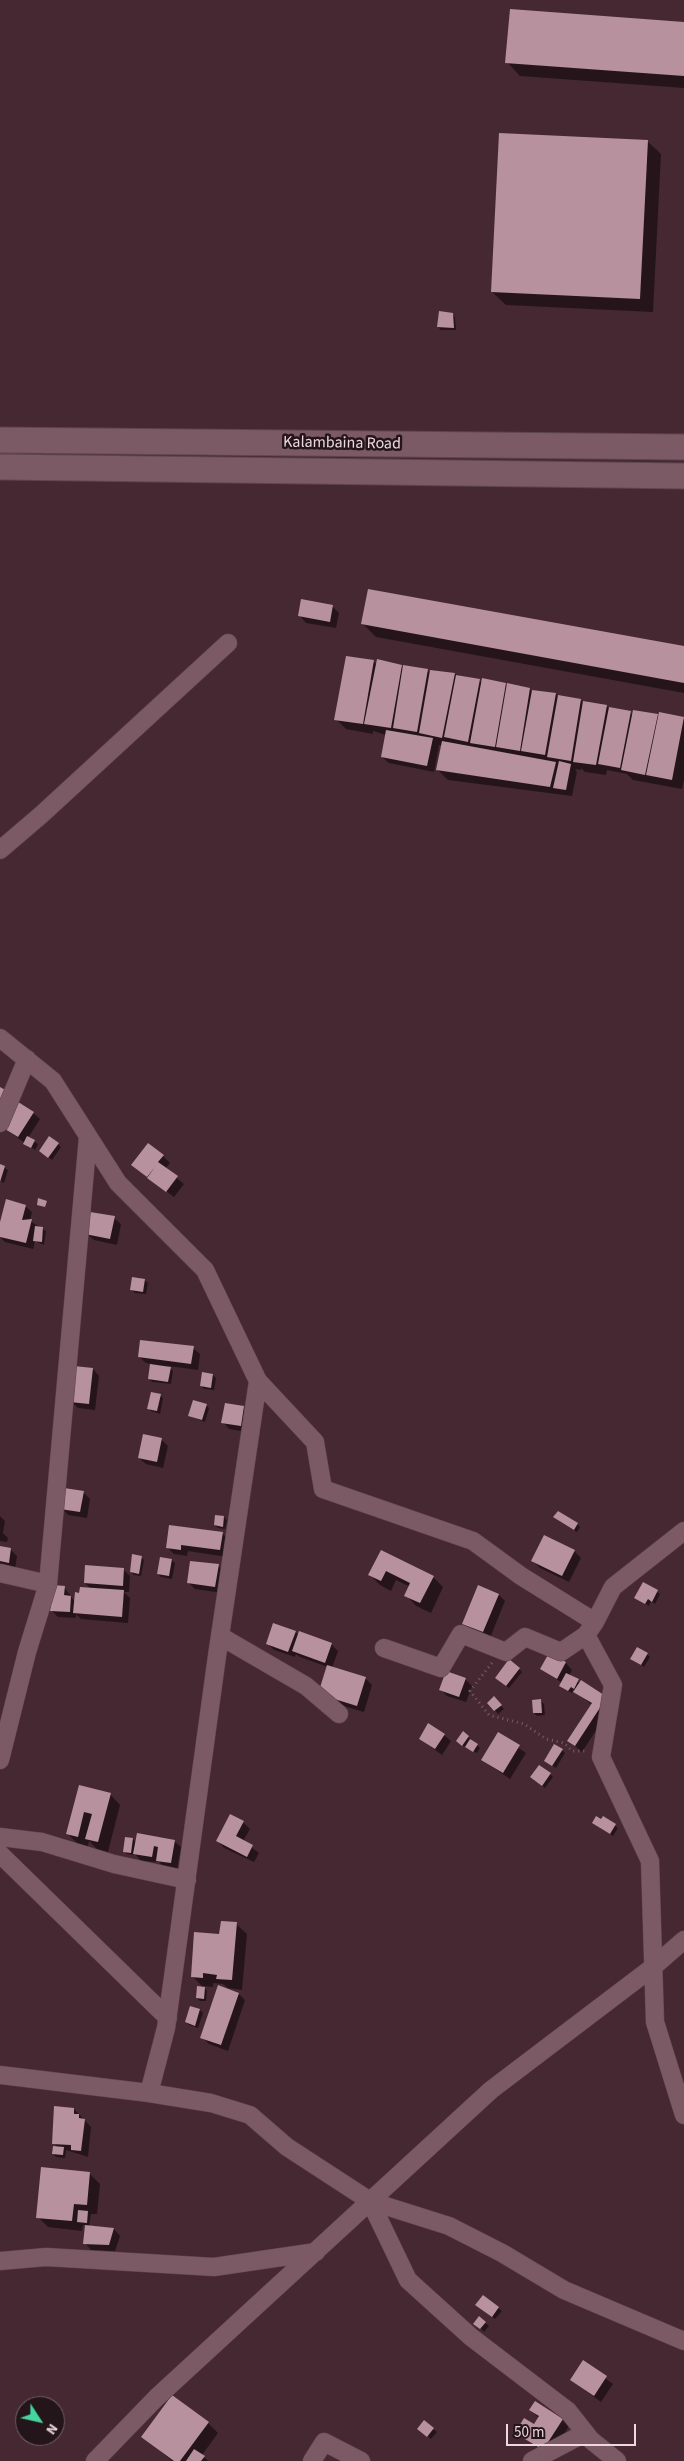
<!DOCTYPE html>
<html>
<head>
<meta charset="utf-8">
<style>
	body { margin:0 }
	#map { position:relative; width:684px; height:2461px; overflow:hidden; background:#462833; font-family:"Source Sans 3",sans-serif }
	canvas { display:block }
	.north { position:absolute; left:15px; top:2396px; width:50px; height:50px; box-sizing:border-box; background:#23151a; border:1px solid #736368; border-radius:50%; rotate:125deg; font-size:14px; font-weight:700; line-height:20px; text-align:center; color:#ecd8de }
	.north::after { content:''; display:block; margin:auto; width:18px; height:22px; background:#45d49e; clip-path:polygon(50% 0,100% 100%,50% 72%,0 100%) }
	.scale { position:absolute; left:506px; top:2424px; width:130px; height:22px; box-sizing:border-box; border:2px solid #ecd8de; border-top:0; padding-left:6px; font-size:15px; line-height:18px; white-space:nowrap; color:#ecd8de; -webkit-text-stroke:4px #23151a; paint-order:stroke }
</style>
</head>
<body>
<div id="map">
<canvas width="684" height="2461"></canvas>
<div class="north">N</div>
<div class="scale">50 m</div>
</div>
<script>
const c = document.querySelector('canvas').getContext('2d');
c.lineJoin = 'round';
function paint(path, color) {
  c.fillStyle = color;
  c.fill(path, 'evenodd');
}
function shape(rows) {
  const path = new Path2D();
  for (const r of rows) {
    path.moveTo(r[0], r[1]);
    for (let i = 2; i < r.length; i += 2) path.lineTo(r[i], r[i + 1]);
  }
  return path;
}
function trace(path, color, width, dash) {
  c.strokeStyle = color;
  c.lineWidth = width;
  c.lineCap = dash ? 'butt' : 'round';
  c.setLineDash(dash || []);
  c.stroke(path);
}
function drawText(font, color, halo, rows, align = 'center') {
  c.font = font + ' "Source Sans 3",sans-serif';
  c.lineWidth = 5;
  c.setLineDash([]);
  c.textBaseline = 'middle';
  c.strokeStyle = halo;
  c.fillStyle = color;
  for (const [text, x, y, turn = 0] of rows) {
    c.save();
    c.translate(x, y);
    c.rotate((+turn || 0) * Math.PI / 180);
    c.textAlign = isNaN(turn) ? turn : align;
    if (halo) c.strokeText(text, 0, 0);
    c.fillText(text, 0, 0);
    c.restore();
  }
}
paint(shape([
	[684,23,684,88,520,76,507,62],
	[647,141,661,154,653,312,506,305,492,292],
	[452,314,455,317,456,330,441,330,438,327],
	[332,606,339,613,336,628,306,623,300,616],
	[363,624,684,647,684,693,376,637],
	[374,662,377,665,401,666,404,669,454,674,479,680,482,683,505,684,508,687,529,689,532,691,556,694,558,696,630,712,633,716,657,715,659,717,660,714,684,719,684,780,682,789,633,780,627,774,607,770,606,775,585,772,581,768,581,770,575,769,577,772,572,796,448,780,438,770,442,745,439,745,434,772,389,763,382,757,386,735,373,731,373,734,346,729,336,719],
	[33,1113,40,1119,28,1138,38,1144,35,1150,1,1126],
	[58,1144,61,1147,52,1160,44,1154],
	[163,1156,170,1163,165,1169,184,1184,174,1197,132,1165],
	[0,1165,8,1170,4,1183,0,1181],
	[25,1206,32,1212,30,1221,46,1231,44,1245,35,1241,33,1249,5,1242,0,1237,0,1227],
	[114,1218,121,1224,117,1245,94,1240,87,1234],
	[144,1280,148,1283,146,1294,135,1293,132,1290],
	[193,1348,200,1354,198,1370,168,1366,173,1371,171,1384,152,1382,149,1378,152,1364,146,1363,139,1357],
	[93,1369,99,1376,95,1410,78,1408,71,1401],
	[213,1375,216,1378,214,1390,204,1389,201,1386],
	[160,1395,163,1398,160,1414,151,1411,148,1408],
	[226,1404,244,1408,251,1414,247,1432,229,1429,223,1422],
	[206,1405,209,1408,205,1422,189,1416],
	[161,1439,168,1446,163,1468,146,1464,139,1458],
	[83,1492,90,1499,87,1518,68,1515,62,1508],
	[0,1516,5,1521,3,1533,8,1538,7,1542,0,1541],
	[224,1517,227,1520,225,1529,218,1528,215,1525],
	[558,1520,577,1524,580,1527,577,1532],
	[222,1533,229,1540,227,1557,188,1551,187,1556,174,1554,167,1547],
	[0,1547,10,1549,17,1556,15,1569,0,1566],
	[574,1551,581,1558,569,1582,540,1568,533,1561],
	[381,1552,433,1577,443,1587,431,1613,416,1606,406,1595,410,1587,396,1580,391,1591,380,1585,370,1575],
	[141,1557,144,1560,141,1576,134,1575,131,1572],
	[172,1560,175,1563,172,1579,161,1577,158,1574],
	[218,1565,225,1572,222,1593,195,1589,189,1583],
	[124,1570,130,1576,129,1592,124,1592,130,1598,128,1623,81,1619,76,1614,76,1618,58,1617,52,1611,64,1587,75,1602,81,1594,91,1589,85,1583],
	[644,1583,660,1594,655,1604,651,1601,649,1606,636,1598],
	[499,1595,505,1601,490,1638,470,1630,463,1623],
	[295,1632,299,1635,331,1644,338,1651,332,1668,365,1678,372,1685,364,1712,326,1701,328,1667,300,1657,296,1654,295,1657,274,1650,267,1643],
	[647,1654,650,1657,644,1667,635,1661],
	[566,1663,572,1670,569,1676,613,1704,582,1752,569,1741,592,1705,573,1690,572,1693,564,1689,561,1686,562,1683,542,1669],
	[519,1669,522,1672,509,1688,500,1681],
	[465,1679,472,1686,466,1702,447,1696,441,1690],
	[494,1698,504,1709,498,1714,489,1703],
	[541,1701,544,1704,545,1715,537,1716,534,1713],
	[498,1734,526,1753,510,1779,482,1760],
	[444,1735,451,1741,442,1755,420,1739],
	[468,1737,480,1748,477,1753,460,1744],
	[562,1750,565,1753,556,1768,545,1761],
	[550,1774,553,1777,545,1788,534,1780],
	[80,1787,110,1794,120,1805,108,1852,97,1849,89,1841,88,1846,78,1844,68,1834],
	[603,1817,618,1828,613,1836,596,1825],
	[243,1822,250,1829,243,1841,259,1853,254,1862,224,1848,218,1841],
	[133,1839,137,1843,174,1841,181,1847,177,1869,164,1867,159,1862,141,1861,134,1853,134,1855,127,1854,124,1851],
	[236,1924,247,1934,242,1990,228,1988,223,1984,213,1983,213,1987,203,1986,207,1991,206,2001,200,2001,197,1998,204,1988,192,1976,221,1935],
	[239,1994,245,2000,228,2051,209,2044,202,2037],
	[200,2010,203,2013,198,2028,189,2025,186,2022],
	[74,2109,91,2127,88,2157,66,2150,65,2158,56,2157,53,2154,58,2148,54,2143],
	[43,2169,90,2174,100,2184,97,2214,91,2214,89,2227,114,2229,120,2236,115,2251,91,2250,85,2243,86,2225,83,2225,82,2231,48,2227,38,2217],
	[483,2296,502,2311,495,2319,480,2308],
	[479,2317,489,2326,484,2332,478,2326],
	[583,2362,613,2384,601,2402,571,2380],
	[531,2410,562,2420,569,2426,550,2456,517,2433,534,2426,539,2418],
	[424,2422,437,2432,431,2439,421,2432],
	[208,2423,218,2433,202,2455,208,2461,172,2461,143,2437]
]), '#0007');
paint(shape([
	[510,9,684,22,684,76,505,63],
	[499,133,648,140,640,299,491,292],
	[439,311,453,313,454,328,437,327],
	[368,589,684,646,684,683,361,624],
	[301,599,333,605,330,622,298,616],
	[346,656,374,660,363,724,334,720],
	[377,659,402,665,391,728,364,724],
	[403,665,428,669,417,732,393,728],
	[430,670,455,673,442,738,419,733],
	[456,675,480,679,468,742,444,737],
	[482,678,506,683,495,747,470,743],
	[507,683,530,688,520,751,496,747],
	[532,690,556,693,545,755,521,751],
	[558,695,581,699,571,761,547,757],
	[583,701,607,705,596,765,573,762],
	[609,707,631,711,620,768,598,764],
	[633,710,658,714,645,775,621,770],
	[659,712,684,717,672,780,646,775],
	[386,730,433,738,427,766,381,757],
	[442,741,556,762,550,787,436,770],
	[559,761,571,764,566,790,553,788],
	[0,1087,7,1091,0,1103],
	[15,1100,34,1112,18,1137,0,1126],
	[27,1136,35,1140,31,1148,23,1144],
	[49,1136,59,1143,48,1158,39,1151],
	[148,1143,164,1155,158,1162,178,1176,166,1192,147,1178,155,1167,147,1177,131,1165],
	[0,1164,5,1166,0,1182],
	[38,1198,47,1201,45,1207,37,1205],
	[6,1199,26,1205,22,1220,32,1219,26,1243,0,1237,0,1222],
	[90,1212,115,1216,110,1239,85,1234],
	[35,1226,43,1227,42,1242,33,1241],
	[132,1277,145,1279,143,1292,130,1290],
	[140,1340,194,1346,191,1364,138,1357],
	[150,1364,171,1367,168,1382,148,1379],
	[74,1366,93,1368,89,1404,70,1402],
	[202,1372,213,1374,211,1388,200,1386],
	[151,1392,161,1394,157,1411,147,1409],
	[193,1400,207,1404,202,1420,188,1416],
	[225,1403,244,1406,241,1426,221,1423],
	[143,1434,162,1438,157,1462,138,1458],
	[64,1488,84,1491,80,1512,60,1509],
	[558,1511,578,1523,574,1530,553,1517],
	[215,1515,224,1516,223,1527,214,1525],
	[169,1525,223,1532,220,1550,181,1545,181,1550,166,1548],
	[544,1535,575,1550,562,1576,531,1561],
	[0,1546,11,1548,9,1563,0,1561],
	[381,1550,434,1576,420,1603,404,1596,410,1583,386,1571,381,1581,368,1575],
	[132,1554,142,1556,139,1574,130,1572],
	[160,1557,172,1559,169,1576,157,1574],
	[190,1561,219,1564,215,1587,187,1583],
	[85,1565,124,1568,123,1586,84,1583],
	[643,1582,658,1590,652,1602,648,1599,645,1604,634,1598],
	[53,1585,65,1586,64,1595,71,1596,70,1612,50,1611],
	[478,1585,499,1594,483,1632,462,1624],
	[80,1587,124,1590,122,1617,73,1613,75,1592,79,1593],
	[273,1623,296,1631,288,1652,266,1644],
	[299,1631,332,1643,325,1663,292,1651],
	[637,1647,648,1653,641,1665,630,1659],
	[549,1653,566,1662,557,1679,540,1669],
	[509,1659,520,1668,506,1686,495,1678],
	[327,1665,366,1677,357,1706,318,1694],
	[446,1671,466,1678,459,1697,439,1690],
	[566,1673,579,1679,574,1689,571,1687,568,1691,559,1686],
	[581,1680,607,1697,575,1746,567,1741,592,1703,573,1692],
	[494,1696,502,1705,494,1711,487,1703],
	[541,1699,542,1713,533,1713,532,1700],
	[428,1723,445,1734,435,1749,419,1739],
	[463,1731,469,1736,462,1746,456,1741],
	[498,1732,520,1745,503,1773,481,1760],
	[470,1739,478,1744,473,1752,465,1747],
	[554,1744,563,1749,552,1766,544,1761],
	[539,1765,551,1773,542,1786,530,1777],
	[79,1785,111,1793,98,1842,85,1839,92,1814,84,1812,78,1837,66,1834],
	[230,1814,244,1821,236,1836,253,1845,247,1857,216,1841],
	[596,1816,601,1819,603,1816,616,1824,610,1834,592,1823],
	[137,1833,175,1840,171,1863,156,1861,158,1847,154,1846,152,1857,133,1854],
	[125,1837,133,1838,131,1853,123,1852],
	[221,1921,237,1922,232,1980,216,1979,217,1975,203,1973,203,1978,191,1977,194,1932,219,1934],
	[218,1985,239,1993,221,2045,200,2038],
	[197,1986,205,1987,204,1999,196,1998],
	[190,2006,200,2009,195,2026,185,2022],
	[54,2106,74,2108,74,2114,79,2114,79,2118,85,2119,81,2151,71,2150,71,2145,52,2144],
	[53,2146,64,2147,63,2155,52,2154],
	[41,2167,90,2172,87,2205,74,2204,72,2221,36,2218],
	[78,2210,88,2211,87,2223,77,2222],
	[85,2225,114,2228,109,2245,83,2244],
	[483,2295,499,2307,492,2317,475,2305],
	[479,2316,486,2322,480,2329,473,2324],
	[583,2360,607,2376,594,2396,570,2380],
	[172,2395,209,2422,180,2461,174,2461,141,2437],
	[535,2401,563,2419,543,2450,515,2433,524,2418,534,2424,539,2416,529,2410],
	[424,2420,434,2428,427,2437,417,2429],
	[194,2449,205,2456,201,2461,186,2461]
]), '#b7919e');
const street = shape([
	[0,850,41,815,228,643],
	[0,1038,53,1081,118,1183,205,1270,258,1381,315,1442,323,1489,473,1541,521,1576,595,1622,613,1587,684,1531],
	[0,1123,27,1059],
	[0,1573,48,1584,88,1137],
	[595,1622,586,1635,613,1685,601,1757,650,1861,655,2022,684,2115],
	[220,1636,306,1686,339,1714],
	[384,1648,441,1668,461,1634,506,1652,525,1637,561,1652,586,1635],
	[0,1760,27,1652,48,1584],
	[0,1837,42,1842,114,1864,187,1880],
	[0,1854,168,2018],
	[0,2075,149,2093,166,2028,217,1656,258,1381],
	[149,2093,211,2103,250,2115,287,2147,370,2201,449,2226,502,2253,564,2290,684,2341],
	[370,2201,408,2280,471,2337,568,2411,591,2440,617,2461],
	[0,2261,46,2257,214,2267,316,2252],
	[95,2461,156,2398,491,2090,653,1967,684,1940],
	[312,2461,324,2442,361,2461],
	[532,2461,585,2433]
]);
const secondary = shape([
	[0,440,684,447],
	[0,467,684,476]
]);
trace(street, '#5d444e', 19);
trace(secondary, '#5d444e', 27);
trace(shape([
	[492,1663,470,1691,489,1715,524,1724,546,1739,564,1743,572,1751,585,1751]
]), '#785d67', 3, [1, 4]);
trace(street, '#7b5965', 18);
trace(secondary, '#7b5965', 25);
drawText('16px', '#ecd8de', '#23151a', [
	["Kalambaina Road",342,444,1]
]);
</script>
</body>
</html>
